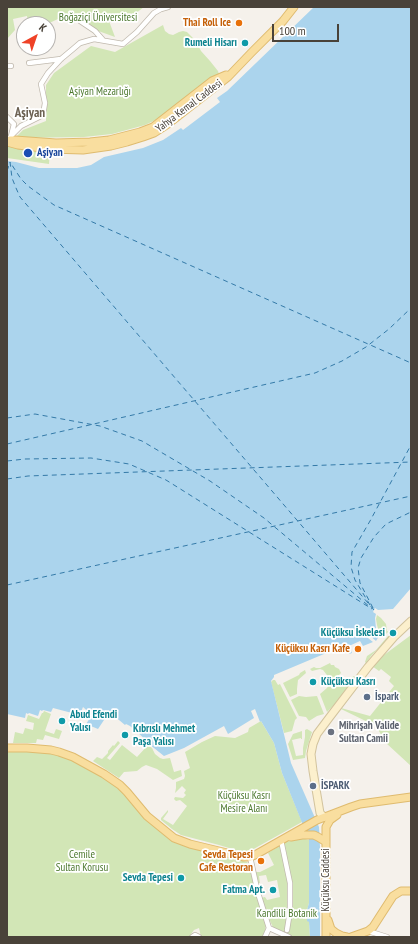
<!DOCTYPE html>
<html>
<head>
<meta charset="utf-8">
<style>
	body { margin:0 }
	#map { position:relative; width:418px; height:944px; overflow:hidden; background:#f5f1eb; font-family:"PT Sans Narrow",sans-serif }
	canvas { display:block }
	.frame { position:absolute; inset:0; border:8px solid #494239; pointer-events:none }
	.north { position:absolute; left:16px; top:16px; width:40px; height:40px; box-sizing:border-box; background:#fff; border:1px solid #b6b3b0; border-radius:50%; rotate:40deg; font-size:11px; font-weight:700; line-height:16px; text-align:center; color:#494239 }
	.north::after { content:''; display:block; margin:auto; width:14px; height:18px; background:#ef4227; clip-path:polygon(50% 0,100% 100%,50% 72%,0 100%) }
	.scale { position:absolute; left:272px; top:24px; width:67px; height:18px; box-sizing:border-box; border:2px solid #494239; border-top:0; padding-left:5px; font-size:12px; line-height:14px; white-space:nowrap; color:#494239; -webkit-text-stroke:3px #fff; paint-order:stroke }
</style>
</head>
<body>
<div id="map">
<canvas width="418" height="944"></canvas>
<div class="frame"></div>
<div class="north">K</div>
<div class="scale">100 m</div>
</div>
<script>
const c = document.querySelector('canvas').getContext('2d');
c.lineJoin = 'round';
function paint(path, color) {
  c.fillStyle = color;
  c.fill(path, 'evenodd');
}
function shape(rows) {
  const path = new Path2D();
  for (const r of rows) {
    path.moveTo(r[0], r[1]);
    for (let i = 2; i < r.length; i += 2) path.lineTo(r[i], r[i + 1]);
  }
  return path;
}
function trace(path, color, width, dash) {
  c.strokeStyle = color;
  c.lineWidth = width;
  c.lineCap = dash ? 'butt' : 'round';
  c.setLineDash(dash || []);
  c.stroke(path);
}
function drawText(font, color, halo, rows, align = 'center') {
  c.font = font + ' "PT Sans Narrow",sans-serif';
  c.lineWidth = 3.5;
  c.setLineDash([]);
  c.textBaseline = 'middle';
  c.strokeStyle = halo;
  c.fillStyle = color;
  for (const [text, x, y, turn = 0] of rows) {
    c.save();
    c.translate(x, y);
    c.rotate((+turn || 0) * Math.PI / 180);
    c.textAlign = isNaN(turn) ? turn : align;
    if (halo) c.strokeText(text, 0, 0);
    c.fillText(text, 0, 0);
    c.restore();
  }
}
paint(shape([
	[7,7,144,7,136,13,127,17,109,21,115,37,90,28,74,20,58,19,47,24,28,24,27,16,13,19,15,30,7,39],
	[163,25,165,31,169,34,173,35,179,32,183,31,187,32,196,41,201,51,210,61,218,71,219,74,210,79,162,117,145,125,112,134,84,137,15,138,23,130,46,121,46,85,54,73,91,46,115,52],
	[7,146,50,150,49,164,7,158],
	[377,615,381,618,386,624,387,631,392,634,371,656,366,663,365,662,367,656,376,650,388,636,389,636,391,634,388,632,383,637,380,635,377,625,376,619],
	[411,635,411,766,386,743,376,726,341,709,341,708,370,716,394,686,389,681,391,677,381,669,379,671,372,666,375,662,384,655],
	[330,663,331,665,334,665,335,667,339,669,341,673,338,676,330,679,323,670,320,669,312,671,310,669,314,667,316,668,320,668],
	[305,670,306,673,298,680,297,689,297,694,290,697,283,683,299,675,300,673],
	[354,676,355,677,343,694,341,696,344,695,327,712,320,694,327,688,331,682,341,678,348,680],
	[273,680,275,680,278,685,280,684,297,718,295,720,292,731,284,733,271,682],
	[299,696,306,697,317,696,324,714,317,716,309,721,306,717,299,716,291,700],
	[44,711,51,714,45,731,54,734,56,729,62,731,59,739,45,735,43,740,37,739,36,743,13,743,15,732,23,734,25,728,33,730,34,723,26,721,28,715,39,719,42,713,43,713],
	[261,721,274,743,282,773,302,822,250,851,246,852,239,851,219,845,181,835,172,829,161,820,161,818,168,810,168,812,163,819,173,825,187,806,180,800,176,801,174,799,175,797,183,798,186,795,184,793,186,790,182,786,175,793,176,788,176,782,184,779,185,776,184,771,190,768,185,752,202,742,215,736,235,738,248,732,249,728],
	[307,729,312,732,306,751,305,758,293,760,288,744,293,734,302,731,302,739,301,739,301,738,292,740,296,756,303,755,303,748,305,737,305,730],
	[118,741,120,743,107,758,110,760,122,745,137,757,148,745,152,748,155,754,160,758,163,759,170,758,174,772,181,770,182,776,173,780,157,769,146,765,142,767,137,771,124,772,119,778,93,761,97,757,102,759,108,753,108,751,113,745,114,746],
	[7,751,28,751,58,754,71,759,102,776,113,784,124,793,145,818,155,827,173,840,179,843,211,853,247,862,250,865,255,891,266,925,265,931,262,937,201,937,199,928,194,930,189,937,7,937],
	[299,839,305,839,309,840,309,903,307,910,309,922,310,937,294,937,275,929,273,927,270,921,261,898,265,897,267,900,280,897,277,880,268,882,266,875,259,876,260,883,257,883,255,872,260,872,274,865,268,853,285,842]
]), '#d2e6b6');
paint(shape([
	[314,7,411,7,411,588,393,609,378,610,375,608,373,612,376,614,375,618,376,629,379,636,376,641,360,627,358,630,373,642,363,646,360,641,349,646,352,653,349,654,343,646,274,675,274,677,271,681,291,763,319,827,320,847,320,937,310,937,309,922,307,921,307,910,309,903,309,840,282,773,274,743,261,721,260,722,255,709,251,711,254,718,228,734,224,726,184,748,164,756,149,744,150,742,146,738,145,739,130,726,126,724,125,725,113,715,108,714,98,729,86,724,92,715,83,707,81,712,77,709,75,712,73,711,72,713,53,708,51,712,43,710,42,711,40,710,38,716,29,713,28,714,26,713,25,718,7,714,7,161,16,162,39,168,77,168,91,165,104,157,143,148,163,140,181,128,183,130,220,102,217,98,227,91]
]), '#abd4ed');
trace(shape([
	[7,171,10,162],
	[7,418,35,414,100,426,142,441,210,481,264,518,370,607],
	[7,444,315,373,342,361,366,347,389,329,411,308],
	[7,461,25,459,91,458,129,464,166,480,372,609],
	[7,479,28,476,411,462],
	[7,585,411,496],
	[370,605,355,580,351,567,352,552,370,521,411,445],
	[373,608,360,583,358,568,361,558,374,537,386,524,411,512],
	[374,610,20,197,16,188,12,178,10,162,21,179,28,186,54,205,411,363]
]), '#347aa8', 1, [5, 4]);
const street = shape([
	[80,21,95,31,103,40],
	[29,63,61,59],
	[7,66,11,66],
	[7,117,14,124,11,136],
	[8,141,11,136,21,126,43,115,45,103,41,84,48,73,61,59,73,49,80,43,94,39,123,44,137,32,154,13,161,9,168,7],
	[281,840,290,883,290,911,287,930],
	[250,857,258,893,269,928,265,937],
	[269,928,289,937],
	[368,931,387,937],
	[192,937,195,935,199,937]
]);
const secondary = shape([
	[324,817,320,813,313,771,311,754,313,744,317,734,329,718,368,667,394,637,411,621]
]);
const primary = shape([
	[7,142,18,145,50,149,83,150,111,146,127,142,143,137,154,133,168,124,228,77,251,53,283,21,294,7],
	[8,142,10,140,15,140,56,143,90,142,109,140,140,132,153,127,212,81,226,75],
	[7,748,27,748,51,750,59,752,73,757,104,774,120,785,127,792,147,816,174,838,190,844,244,857,250,857,255,855,317,820,351,807,360,804,411,797],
	[291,837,302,835,314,835,318,837,326,842],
	[328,920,331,929,336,933,342,936,347,937],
	[326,937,326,827,330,820,337,815],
	[351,937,368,931,373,927,393,896,401,891,411,891]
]);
trace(street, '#c0b9ae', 6);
trace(secondary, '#d2c39d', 9);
trace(primary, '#dfbb6f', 9);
trace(street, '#fff', 4.5);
trace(secondary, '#fcf0cd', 7);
trace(primary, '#f9de9f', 7);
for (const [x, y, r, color] of [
	[239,23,4,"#e8710a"],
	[245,43,4,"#0f9aa8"],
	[28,153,5,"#1a4fb4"],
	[393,633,4,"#0f9aa8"],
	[358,649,4,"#e8710a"],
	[313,682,4,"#0f9aa8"],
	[367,697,4,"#5c6f8a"],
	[62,721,4,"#0f9aa8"],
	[331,732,4,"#6b7280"],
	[125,735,4,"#0f9aa8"],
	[313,786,4,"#5c6f8a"],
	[261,861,4,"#e8710a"],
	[181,878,4,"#0f9aa8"],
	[273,890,4,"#0f9aa8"]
]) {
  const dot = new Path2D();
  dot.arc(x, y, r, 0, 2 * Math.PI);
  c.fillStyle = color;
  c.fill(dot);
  trace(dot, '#fff', 1.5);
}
drawText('11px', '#4c782e', '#fff', [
	["Boğaziçi Üniversitesi",98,18],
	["Aşiyan Mezarlığı",100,92],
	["Küçüksu Kasrı",244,796],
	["Mesire Alanı",244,809],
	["Cemile",82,855],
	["Sultan Korusu",82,868],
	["Kandilli Botanik",287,914]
]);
drawText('bold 11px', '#c56008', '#fff', [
	["Thai Roll Ice",231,23],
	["Küçüksu Kasrı Kafe",350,649],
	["Sevda Tepesi",253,855],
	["Cafe Restoran",253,868]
], 'right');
drawText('bold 11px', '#0d838f', '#fff', [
	["Rumeli Hisarı",237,43],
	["Küçüksu İskelesi",385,633],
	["Küçüksu Kasrı",321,682,"left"],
	["Abud Efendi",70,715,"left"],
	["Yalısı",70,728,"left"],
	["Kıbrıslı Mehmet",133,729,"left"],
	["Paşa Yalısı",133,742,"left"],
	["Sevda Tepesi",173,878],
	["Fatma Apt.",265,890]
], 'right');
drawText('11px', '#494239', '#fff', [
	["Yahya Kemal Caddesi",189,106,-37],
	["Küçüksu Caddesi",326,880,-90]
]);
drawText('bold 11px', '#164399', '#fff', [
	["Aşiyan",37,153]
], 'left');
drawText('bold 11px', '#4e5e75', '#fff', [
	["İspark",375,697],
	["İSPARK",321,786]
], 'left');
drawText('bold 11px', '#5b616d', '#fff', [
	["Mihrişah Valide",339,726],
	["Sultan Camii",339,739]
], 'left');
drawText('bold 13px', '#6b6051', '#fff', [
	["Aşiyan",30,113]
]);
</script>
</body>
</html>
